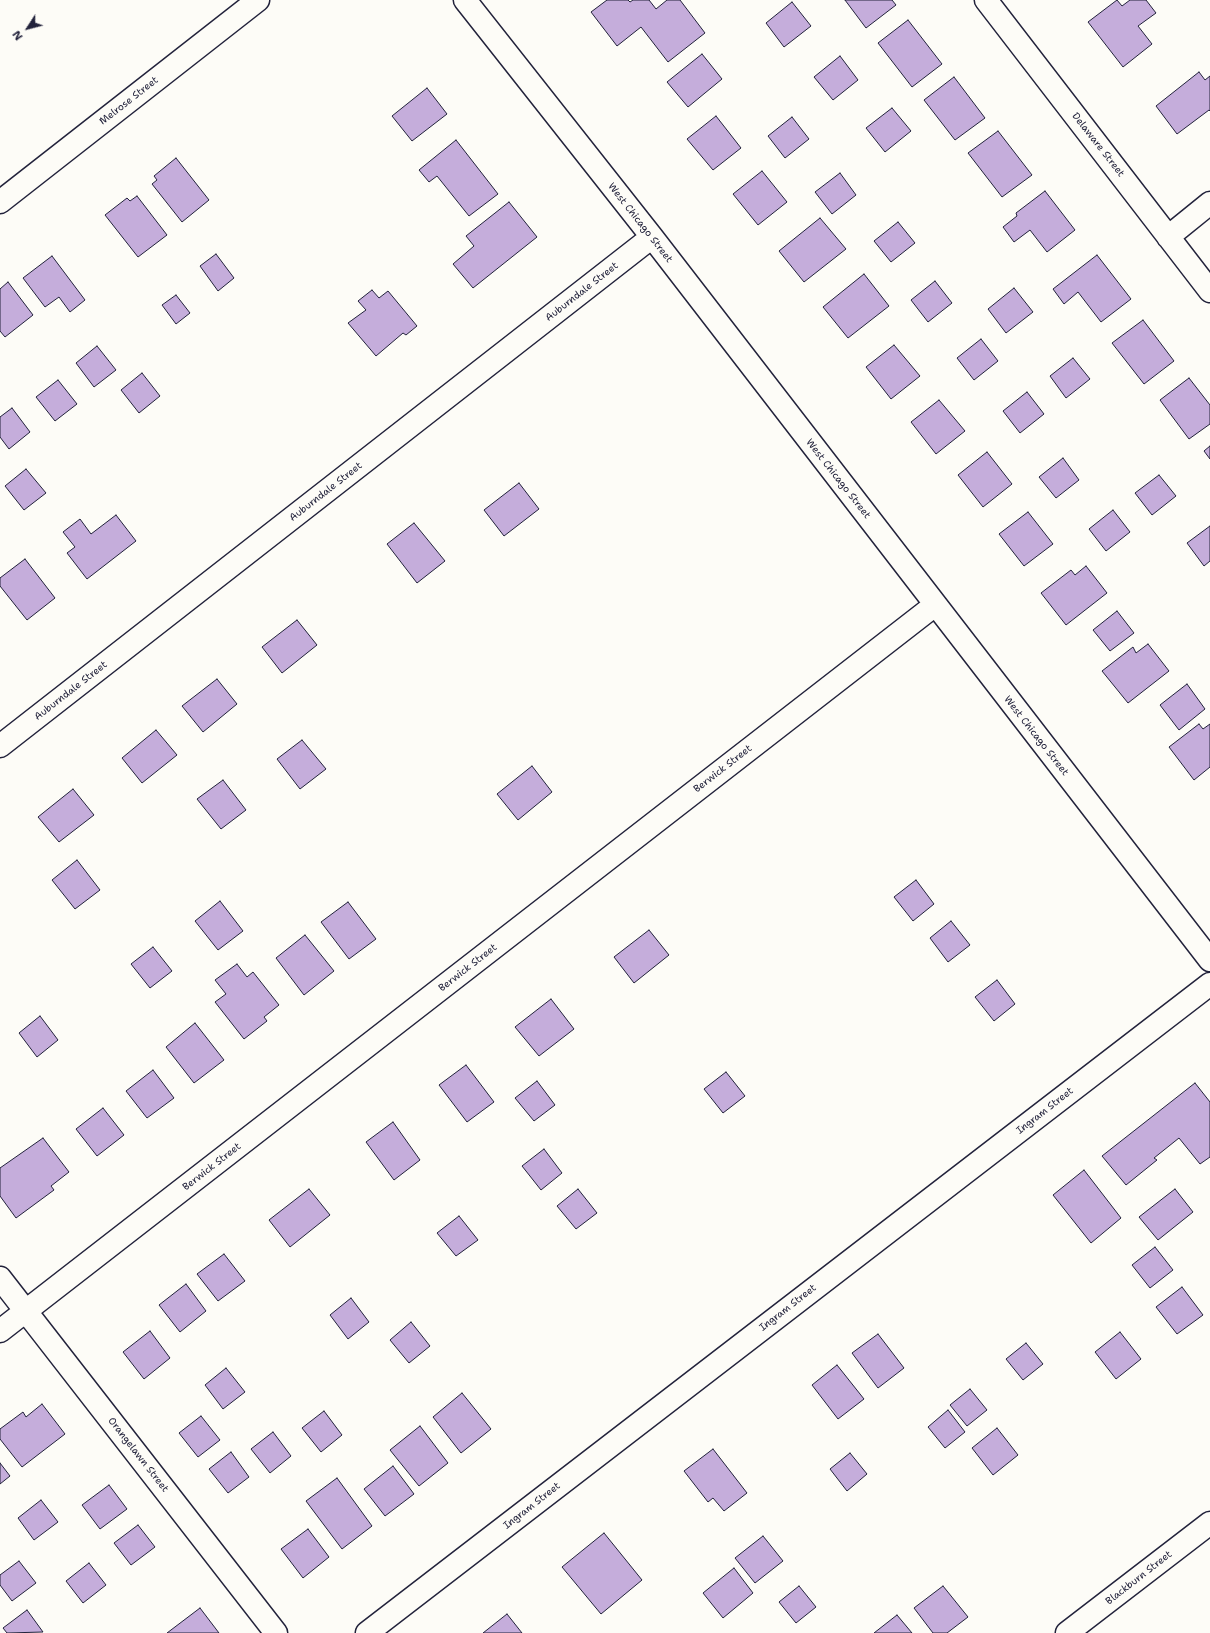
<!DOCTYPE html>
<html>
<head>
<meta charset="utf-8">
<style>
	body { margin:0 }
	#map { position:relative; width:1210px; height:1633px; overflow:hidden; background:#fdfcf7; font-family:"Shantell Sans",sans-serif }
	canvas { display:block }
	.north { position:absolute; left:8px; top:8px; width:40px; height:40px; -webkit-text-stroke:3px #fdfcf7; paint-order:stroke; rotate:234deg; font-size:11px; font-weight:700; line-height:16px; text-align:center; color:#22223b }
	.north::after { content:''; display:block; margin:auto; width:14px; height:18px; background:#22223b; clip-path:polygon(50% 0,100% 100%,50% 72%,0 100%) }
</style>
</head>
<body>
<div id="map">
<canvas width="1210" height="1633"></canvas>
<div class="north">N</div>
</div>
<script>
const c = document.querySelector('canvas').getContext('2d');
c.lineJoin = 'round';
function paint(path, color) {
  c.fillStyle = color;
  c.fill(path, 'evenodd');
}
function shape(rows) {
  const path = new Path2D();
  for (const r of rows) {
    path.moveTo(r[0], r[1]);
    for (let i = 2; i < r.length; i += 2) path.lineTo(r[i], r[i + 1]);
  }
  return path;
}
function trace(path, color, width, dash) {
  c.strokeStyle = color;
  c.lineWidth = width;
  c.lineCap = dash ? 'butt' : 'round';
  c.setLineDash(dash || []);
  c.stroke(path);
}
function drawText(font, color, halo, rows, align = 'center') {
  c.font = font + ' "Shantell Sans",sans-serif';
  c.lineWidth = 4;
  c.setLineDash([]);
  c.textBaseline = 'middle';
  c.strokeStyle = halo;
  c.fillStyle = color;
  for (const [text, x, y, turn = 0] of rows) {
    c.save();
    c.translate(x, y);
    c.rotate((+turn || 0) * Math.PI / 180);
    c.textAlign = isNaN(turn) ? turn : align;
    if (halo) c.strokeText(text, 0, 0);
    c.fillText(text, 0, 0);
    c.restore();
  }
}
const building = shape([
	[607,0,628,0,630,2,633,0,649,0,656,9,667,0,680,0,705,33,668,62,641,27,617,46,591,12,607,0],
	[845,0,892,0,896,5,866,28,845,0],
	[1117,0,1122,6,1130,0,1146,0,1156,13,1138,26,1152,44,1123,67,1088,22,1117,0],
	[792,2,811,26,784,47,766,23,792,2],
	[908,20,942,64,912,87,878,43,908,20],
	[702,54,722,79,688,107,667,82,702,54],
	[840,56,858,80,833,100,814,77,840,56],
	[1199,72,1205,80,1210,76,1210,111,1209,110,1177,134,1156,106,1199,72],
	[954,77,985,118,955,140,924,100,954,77],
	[427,88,447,114,412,141,392,116,427,88],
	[892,108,911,131,885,152,866,128,892,108],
	[716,116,741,148,713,170,687,139,716,116],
	[792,117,809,139,785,158,768,136,792,117],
	[998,131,1032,175,1002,197,968,153,998,131],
	[456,140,498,194,469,216,437,176,429,182,419,170,456,140],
	[176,158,209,200,182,222,152,184,157,180,154,176,176,158],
	[762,171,787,202,758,225,733,194,762,171],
	[840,173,856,195,832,214,815,192,840,173],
	[1045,191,1075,230,1047,252,1030,230,1014,242,1003,227,1017,216,1016,213,1045,191],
	[137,196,167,235,138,257,105,215,127,198,130,201,137,196],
	[509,202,537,237,473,288,453,264,474,246,466,236,509,202],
	[820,218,846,249,804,282,779,251,820,218],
	[898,222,915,243,891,262,874,241,898,222],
	[216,254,234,278,218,291,200,266,216,254],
	[1097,255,1131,299,1101,322,1078,292,1064,304,1053,289,1097,255],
	[52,256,85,300,70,312,59,297,45,307,23,278,52,256],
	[864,274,889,306,848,338,823,307,864,274],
	[935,281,952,303,928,322,911,300,935,281],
	[8,282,33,315,5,337,0,331,0,289,8,282],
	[1014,288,1033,312,1006,333,988,309,1014,288],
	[372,290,379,298,388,291,417,326,406,335,403,333,376,356,348,323,366,310,358,301,372,290],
	[176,295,190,313,176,324,162,305,176,295],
	[1143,320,1174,361,1144,384,1112,343,1143,320],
	[981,339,998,361,974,380,957,358,981,339],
	[894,345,920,376,891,399,866,367,894,345],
	[97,346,116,370,94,387,76,363,97,346],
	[1073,358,1090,379,1066,398,1050,376,1073,358],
	[142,373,160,396,139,413,121,390,142,373],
	[1189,378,1210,405,1210,424,1189,439,1160,400,1189,378],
	[58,380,77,404,55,421,36,397,58,380],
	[1027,392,1044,414,1020,433,1003,411,1027,392],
	[939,400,965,431,936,454,911,422,939,400],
	[12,408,30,432,9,449,0,437,0,417,12,408],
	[1210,446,1210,459,1204,451,1210,446],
	[987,452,1012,484,983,507,958,475,987,452],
	[1063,458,1079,480,1056,498,1039,477,1063,458],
	[26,469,46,493,24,510,5,486,26,469],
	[1159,475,1176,496,1152,515,1135,493,1159,475],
	[519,483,539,509,504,536,484,510,519,483],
	[1113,510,1130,532,1106,551,1089,529,1113,510],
	[1028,512,1053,544,1024,566,999,534,1028,512],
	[116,515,136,541,87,579,67,553,75,547,63,532,80,519,91,534,116,515],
	[414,523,445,561,417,583,387,544,414,523],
	[1210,526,1210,561,1204,566,1187,543,1210,526],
	[25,559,55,598,27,620,0,586,0,578,25,559],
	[1086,566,1107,593,1066,625,1041,593,1071,570,1075,575,1086,566],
	[1117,611,1134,633,1110,651,1093,630,1117,611],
	[297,620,317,645,282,673,262,647,297,620],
	[1148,644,1169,671,1128,703,1102,671,1133,647,1136,653,1148,644],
	[217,679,237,704,203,732,182,706,217,679],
	[1187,684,1205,709,1179,730,1160,705,1187,684],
	[1199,724,1203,729,1210,724,1210,767,1194,780,1169,747,1199,724],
	[156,730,177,755,142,783,122,758,156,730],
	[302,740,326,769,300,789,277,759,302,740],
	[532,766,552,792,518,820,497,794,532,766],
	[223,780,246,810,221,829,197,799,223,780],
	[73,789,94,815,59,842,38,817,73,789],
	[77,860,100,890,75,909,52,880,77,860],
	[916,880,934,904,913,921,894,897,916,880],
	[220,901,243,931,218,950,195,921,220,901],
	[348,902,376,939,349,959,321,922,348,902],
	[951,921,970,945,948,962,930,938,951,921],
	[649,930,669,955,634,983,614,957,649,930],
	[305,935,334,971,304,995,276,958,305,935],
	[153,947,172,971,150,988,131,964,153,947],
	[237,964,247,977,253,972,279,1005,264,1017,267,1021,244,1039,215,1002,226,994,215,980,237,964],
	[997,980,1015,1004,994,1021,975,997,997,980],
	[551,999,574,1029,539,1056,515,1027,551,999],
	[40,1016,58,1040,37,1057,19,1033,40,1016],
	[195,1023,224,1060,194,1083,166,1047,195,1023],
	[466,1065,494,1102,467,1122,439,1085,466,1065],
	[153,1070,174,1098,147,1118,126,1091,153,1070],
	[726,1072,745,1096,723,1113,704,1089,726,1072],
	[537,1081,555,1105,534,1121,515,1098,537,1081],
	[1195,1083,1210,1102,1210,1157,1200,1164,1179,1138,1154,1158,1157,1160,1126,1185,1102,1156,1195,1083],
	[103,1108,124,1135,97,1156,76,1129,103,1108],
	[393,1122,420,1160,394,1180,366,1142,393,1122],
	[43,1138,69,1172,51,1186,54,1190,16,1218,0,1196,0,1168,43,1138],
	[544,1149,562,1173,541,1190,522,1166,544,1149],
	[1084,1170,1121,1218,1091,1243,1053,1195,1084,1170],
	[309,1189,330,1215,290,1247,269,1220,309,1189],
	[578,1189,597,1213,576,1229,557,1206,578,1189],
	[1175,1189,1193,1212,1158,1240,1139,1217,1175,1189],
	[459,1216,478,1240,456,1256,437,1233,459,1216],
	[1155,1247,1173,1270,1150,1288,1132,1265,1155,1247],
	[224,1254,245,1281,218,1301,197,1274,224,1254],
	[186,1284,206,1311,180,1332,159,1305,186,1284],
	[1182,1287,1203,1315,1177,1334,1156,1307,1182,1287],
	[351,1298,369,1322,348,1339,330,1315,351,1298],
	[411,1322,430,1346,409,1363,390,1340,411,1322],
	[150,1331,170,1358,144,1379,123,1352,150,1331],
	[1120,1332,1141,1359,1116,1379,1095,1352,1120,1332],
	[878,1334,904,1368,878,1388,852,1353,878,1334],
	[1026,1343,1043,1364,1023,1380,1006,1359,1026,1343],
	[837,1365,864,1399,838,1419,812,1385,837,1365],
	[226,1368,245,1392,223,1409,205,1385,226,1368],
	[970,1389,987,1410,967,1426,950,1405,970,1389],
	[462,1393,491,1429,461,1453,433,1417,462,1393],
	[42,1404,65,1434,22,1467,0,1439,0,1429,23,1412,26,1417,42,1404],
	[948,1410,965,1432,945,1448,928,1427,948,1410],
	[324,1411,342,1435,321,1452,302,1428,324,1411],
	[201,1416,220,1440,198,1457,179,1433,201,1416],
	[420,1426,448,1463,419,1486,390,1450,420,1426],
	[997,1428,1018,1455,993,1475,972,1448,997,1428],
	[273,1432,291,1456,270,1473,251,1449,273,1432],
	[713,1449,747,1493,724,1511,713,1498,708,1502,684,1471,713,1449],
	[231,1452,249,1477,228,1493,209,1469,231,1452],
	[850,1453,867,1474,847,1491,830,1469,850,1453],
	[0,1463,10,1476,0,1484,0,1463],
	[393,1466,414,1494,385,1516,364,1489,393,1466],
	[337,1478,372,1526,342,1549,306,1501,337,1478],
	[109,1485,127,1509,100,1529,82,1505,109,1485],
	[41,1500,58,1522,34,1540,18,1518,41,1500],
	[138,1525,155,1547,131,1565,114,1543,138,1525],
	[308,1529,329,1557,303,1578,281,1549,308,1529],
	[604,1533,642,1580,601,1614,562,1567,604,1533],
	[763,1536,783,1561,755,1583,735,1558,763,1536],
	[19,1561,36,1583,12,1601,0,1585,0,1575,19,1561],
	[89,1563,106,1585,83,1603,66,1581,89,1563],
	[734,1568,753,1593,723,1618,703,1593,734,1568],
	[799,1586,816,1607,796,1623,779,1602,799,1586],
	[943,1586,968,1617,947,1633,933,1633,914,1608,943,1586],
	[200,1608,219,1633,167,1633,200,1608],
	[27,1610,43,1632,7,1633,3,1628,27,1610],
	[507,1614,522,1633,483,1633,507,1614],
	[897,1615,912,1633,874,1633,897,1615]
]);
paint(building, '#c5addb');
trace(building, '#22223b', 1);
const street = shape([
	[465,0,652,237,1210,960],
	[986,0,1210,291],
	[0,202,258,0],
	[1168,237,1210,203],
	[0,746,652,237],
	[0,1278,276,1633],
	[0,1331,935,605],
	[367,1633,1210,984],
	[1067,1633,1210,1523]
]);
trace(street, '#22223b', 25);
trace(street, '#fdfcf7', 22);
drawText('10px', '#22223b', '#fdfcf7', [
	["Melrose Street",129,101,-38],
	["Delaware Street",1098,145,52],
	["West Chicago Street",640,223,52],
	["Auburndale Street",582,292,-38],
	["West Chicago Street",838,479,52],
	["Auburndale Street",326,492,-38],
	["Auburndale Street",71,691,-38],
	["West Chicago Street",1036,736,52],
	["Berwick Street",723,769,-38],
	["Berwick Street",468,968,-38],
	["Ingram Street",1045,1111,-38],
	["Berwick Street",212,1167,-38],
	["Ingram Street",788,1308,-38],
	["Orangelawn Street",138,1455,52],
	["Ingram Street",532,1506,-38],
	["Blackburn Street",1139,1578,-38]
]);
</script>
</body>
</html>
